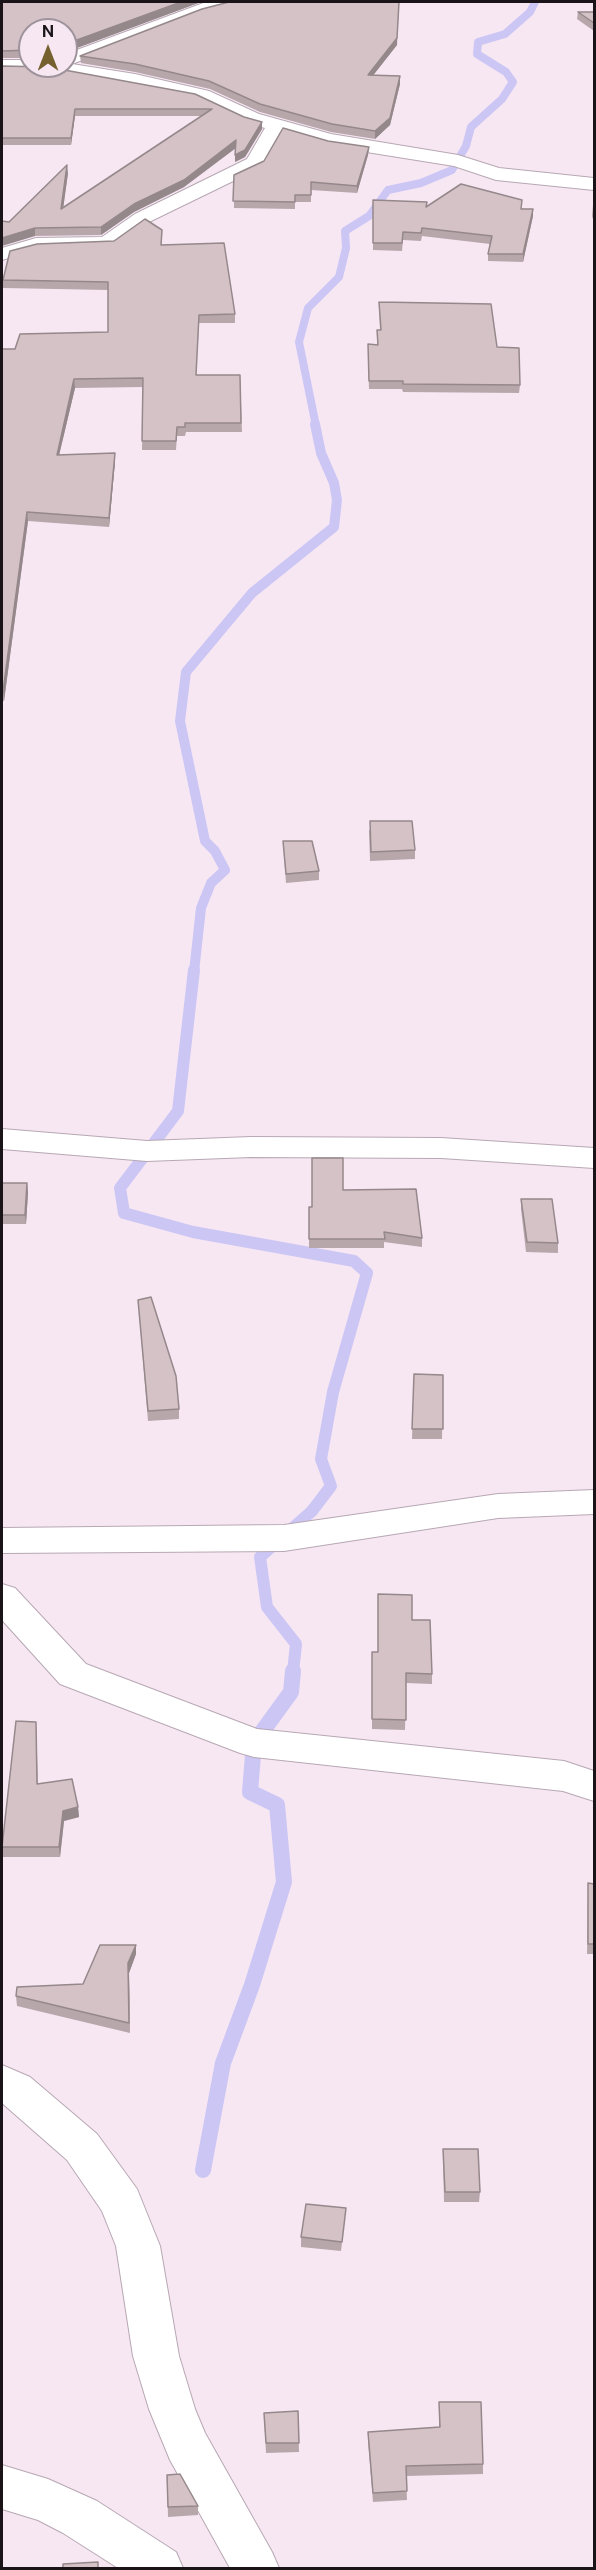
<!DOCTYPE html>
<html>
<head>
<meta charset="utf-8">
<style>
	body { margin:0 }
	#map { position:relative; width:596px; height:2570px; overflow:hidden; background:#f7e7f3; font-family:"Public Sans",sans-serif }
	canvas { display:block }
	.frame { position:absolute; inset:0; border:3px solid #1a1418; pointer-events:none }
	.north { position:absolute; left:18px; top:18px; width:60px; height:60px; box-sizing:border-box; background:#f7e7f3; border:2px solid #9f939b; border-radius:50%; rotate:0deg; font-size:16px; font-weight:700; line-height:24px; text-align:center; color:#1a1418 }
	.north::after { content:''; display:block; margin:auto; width:21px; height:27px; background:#756130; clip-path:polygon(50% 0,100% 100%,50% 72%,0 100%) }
</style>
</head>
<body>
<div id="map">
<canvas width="596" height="2570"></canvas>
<div class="frame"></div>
<div class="north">N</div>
</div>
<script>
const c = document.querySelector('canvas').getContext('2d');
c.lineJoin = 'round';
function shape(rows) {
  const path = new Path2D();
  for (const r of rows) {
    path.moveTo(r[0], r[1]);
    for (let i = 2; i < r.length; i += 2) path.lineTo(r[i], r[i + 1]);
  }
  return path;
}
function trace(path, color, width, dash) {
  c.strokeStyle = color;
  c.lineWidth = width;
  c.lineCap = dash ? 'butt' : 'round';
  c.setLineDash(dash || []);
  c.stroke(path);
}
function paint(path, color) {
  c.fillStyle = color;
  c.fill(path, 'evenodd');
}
trace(shape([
	[316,426,299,342,308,308,339,277,346,248,345,231,369,216,388,190,421,183,452,170,466,146,471,127,502,99,513,82,506,72,477,54,478,42,505,34,530,12,535,2]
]), '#ccc6f5', 8);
trace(shape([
	[194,972,201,908,211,883,225,870,215,851,205,841,180,721,186,672,252,593,334,527,337,500,334,483,321,453,315,424]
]), '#ccc6f5', 10);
trace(shape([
	[194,970,178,1111,120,1188,124,1213,193,1232,354,1261,367,1273,333,1392,321,1459,331,1486,312,1511,260,1557,267,1607,296,1644,293,1672]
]), '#ccc6f5', 12);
trace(shape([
	[203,2170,223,2063,252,1985,284,1882,277,1805,250,1792,254,1743,291,1692,293,1671]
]), '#ccc6f5', 16);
const minor = shape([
	[206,2,233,2,230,6,201,14,72,64,135,74,209,91,259,114,331,134,458,155,499,168,594,178,594,190,496,180,454,166,329,146,282,133,262,167,149,222,114,247,37,250,2,260,2,248,36,238,102,237,135,214,247,159,265,128,245,122,196,99,135,86,49,72,2,71,2,60,30,60,30,66,66,66,66,54,206,2],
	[2,1129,147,1141,251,1137,441,1138,594,1148,594,1168,441,1158,251,1157,147,1161,2,1149,2,1129],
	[594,1490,594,1514,498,1518,284,1551,2,1553,2,1528,284,1525,498,1494,594,1490],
	[2,1584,15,1588,86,1664,257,1729,564,1761,594,1771,594,1801,563,1791,254,1757,240,1753,60,1684,2,1620,2,1584],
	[2,2065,30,2077,97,2134,137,2189,160,2246,179,2356,195,2409,205,2433,272,2552,279,2568,230,2568,170,2460,149,2409,133,2356,116,2246,102,2211,67,2160,2,2103,2,2065],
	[2,2465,48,2479,97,2501,176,2552,183,2568,118,2568,63,2533,38,2520,2,2509,2,2465]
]);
trace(minor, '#b7a8b3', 2);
paint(minor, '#fff');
paint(shape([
	[2,2,201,2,66,52,66,30,30,30,30,58,2,58],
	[578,12,594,12,594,31,577,19],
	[397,45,373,75,400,84,390,125,375,139,331,132,260,112,210,89,135,72,81,63,80,56],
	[2,66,195,94,262,129,245,157,235,162,235,148,184,187,134,212,101,235,35,236,9,222,68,173,63,208,201,116,75,116,71,145,2,145],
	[328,141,369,147,368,155,357,193,311,190,311,202,295,202,295,209,234,208,234,175,264,161],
	[373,200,427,202,427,206,533,209,533,216,523,262,488,261,488,254,490,244,422,236,421,241,403,240,402,251,373,250],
	[593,205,594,205,594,223,592,216],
	[162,230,162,245,235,314,235,323,199,323,196,375,240,375,242,432,186,432,185,436,177,436,176,450,142,450,143,387,75,388,59,455,115,462,109,527,28,521,4,701,2,701,2,349,15,349,108,332,108,290,3,288,3,280,114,241],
	[379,302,497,347,520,385,519,393,403,392,402,389,369,389,368,352,377,345,377,330,380,330],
	[369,830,415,850,415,859,370,861],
	[283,841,319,871,319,880,286,883],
	[2,1183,27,1183,28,1193,26,1224,2,1224],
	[343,1190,422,1238,422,1247,384,1242,384,1248,309,1248,309,1207,312,1207],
	[521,1199,558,1243,558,1253,526,1252,521,1209],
	[138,1300,179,1409,179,1419,148,1421],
	[414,1374,443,1375,442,1439,412,1439],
	[412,1620,432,1674,432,1684,406,1683,405,1730,372,1729,372,1652,377,1652],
	[36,1722,38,1784,78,1807,79,1817,64,1821,60,1857,3,1857,2,1847],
	[588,1883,594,1884,594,1954,587,1954],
	[136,1945,136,1954,129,1973,130,2033,17,2006,16,1996,83,1984],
	[443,2149,480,2192,479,2202,444,2202],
	[346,2208,345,2218,341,2251,301,2247,301,2237],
	[439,2402,483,2464,483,2474,406,2476,407,2500,373,2502,368,2441,368,2432,439,2427],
	[298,2411,299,2452,266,2453,264,2413],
	[167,2475,198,2506,198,2515,168,2517]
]), '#b7a7ab');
paint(shape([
	[181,2,201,2,66,52,66,44],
	[399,2,397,45,368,82,368,75],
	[400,76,400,84,390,125,375,139,375,131],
	[75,109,75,116,71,145,71,138],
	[262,122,262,129,245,157,235,162,235,155],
	[236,140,236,148,184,187,134,212,101,235,101,227,134,204],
	[369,147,368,155,357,193,357,186],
	[67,165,68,173,62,217,61,209],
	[533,209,533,216,523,262,523,254],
	[35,228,35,236,2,246,2,238],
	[74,379,75,388,57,464,57,455],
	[115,453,115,462,109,527,109,518],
	[27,512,28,521,4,701,3,691],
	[27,1183,28,1193,26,1224,25,1215],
	[78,1807,79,1817,64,1821,60,1857,59,1847,63,1811],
	[136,1945,136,1954,129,1973,130,2033,128,1963]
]), '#95888b');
const building = shape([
	[2,2,181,2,66,44,66,30,30,30,30,51,30,50,2,51,2,2],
	[229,2,399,2,397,38,368,75,400,76,390,118,375,131,332,124,260,104,209,81,135,64,80,56,202,9,229,2],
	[578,12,594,12,594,23,578,12],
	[2,66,48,67,195,94,244,117,262,122,245,150,235,155,236,140,184,180,134,204,101,227,35,228,2,238,2,221,9,222,67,165,61,209,212,109,75,109,71,138,2,138,2,66],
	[283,128,328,141,369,147,357,186,311,182,311,195,295,195,295,202,233,201,234,175,264,161,283,128],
	[461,184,522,200,521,209,533,209,523,254,488,254,492,236,422,228,421,233,403,232,402,243,373,243,373,200,427,202,426,207,461,184],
	[145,219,162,230,161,245,224,243,235,314,199,315,196,375,240,375,241,423,185,423,185,427,177,427,176,441,142,441,143,378,74,379,57,455,115,453,109,518,27,512,3,691,2,691,2,349,15,349,20,334,108,332,108,282,3,280,10,251,37,244,114,241,145,219],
	[379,302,491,304,497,347,519,348,520,385,403,384,403,381,369,381,368,344,378,345,377,330,381,330,379,302],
	[370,821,412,821,415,850,371,852,370,821],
	[283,841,312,841,319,871,286,874,283,841],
	[312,1158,343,1158,343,1190,416,1189,422,1238,384,1232,385,1239,309,1239,309,1207,312,1207,312,1158],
	[2,1183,27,1183,25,1215,2,1215,2,1183],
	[521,1199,552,1199,558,1243,527,1242,521,1199],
	[151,1297,176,1376,179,1409,148,1411,138,1300,151,1297],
	[414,1374,443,1375,443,1429,412,1429,414,1374],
	[378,1594,412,1595,412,1620,430,1620,432,1674,406,1673,406,1720,372,1719,372,1652,378,1652,378,1594],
	[16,1721,36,1722,37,1784,72,1779,78,1807,63,1811,59,1847,2,1847,16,1721],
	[588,1883,594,1884,594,1944,588,1944,588,1883],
	[100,1945,136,1945,128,1963,129,2023,16,1996,17,1987,83,1984,100,1945],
	[443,2149,478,2149,480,2192,445,2192,443,2149],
	[306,2204,346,2208,342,2242,301,2237,306,2204],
	[439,2402,481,2402,483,2464,406,2466,407,2491,373,2493,368,2432,440,2427,439,2402],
	[298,2411,299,2443,266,2443,264,2413,298,2411],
	[180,2474,198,2506,168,2507,167,2475,180,2474],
	[98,2562,98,2568,63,2568,63,2564,98,2562]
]);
paint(building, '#d5c2c7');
trace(building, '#95888b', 1.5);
</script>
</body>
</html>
